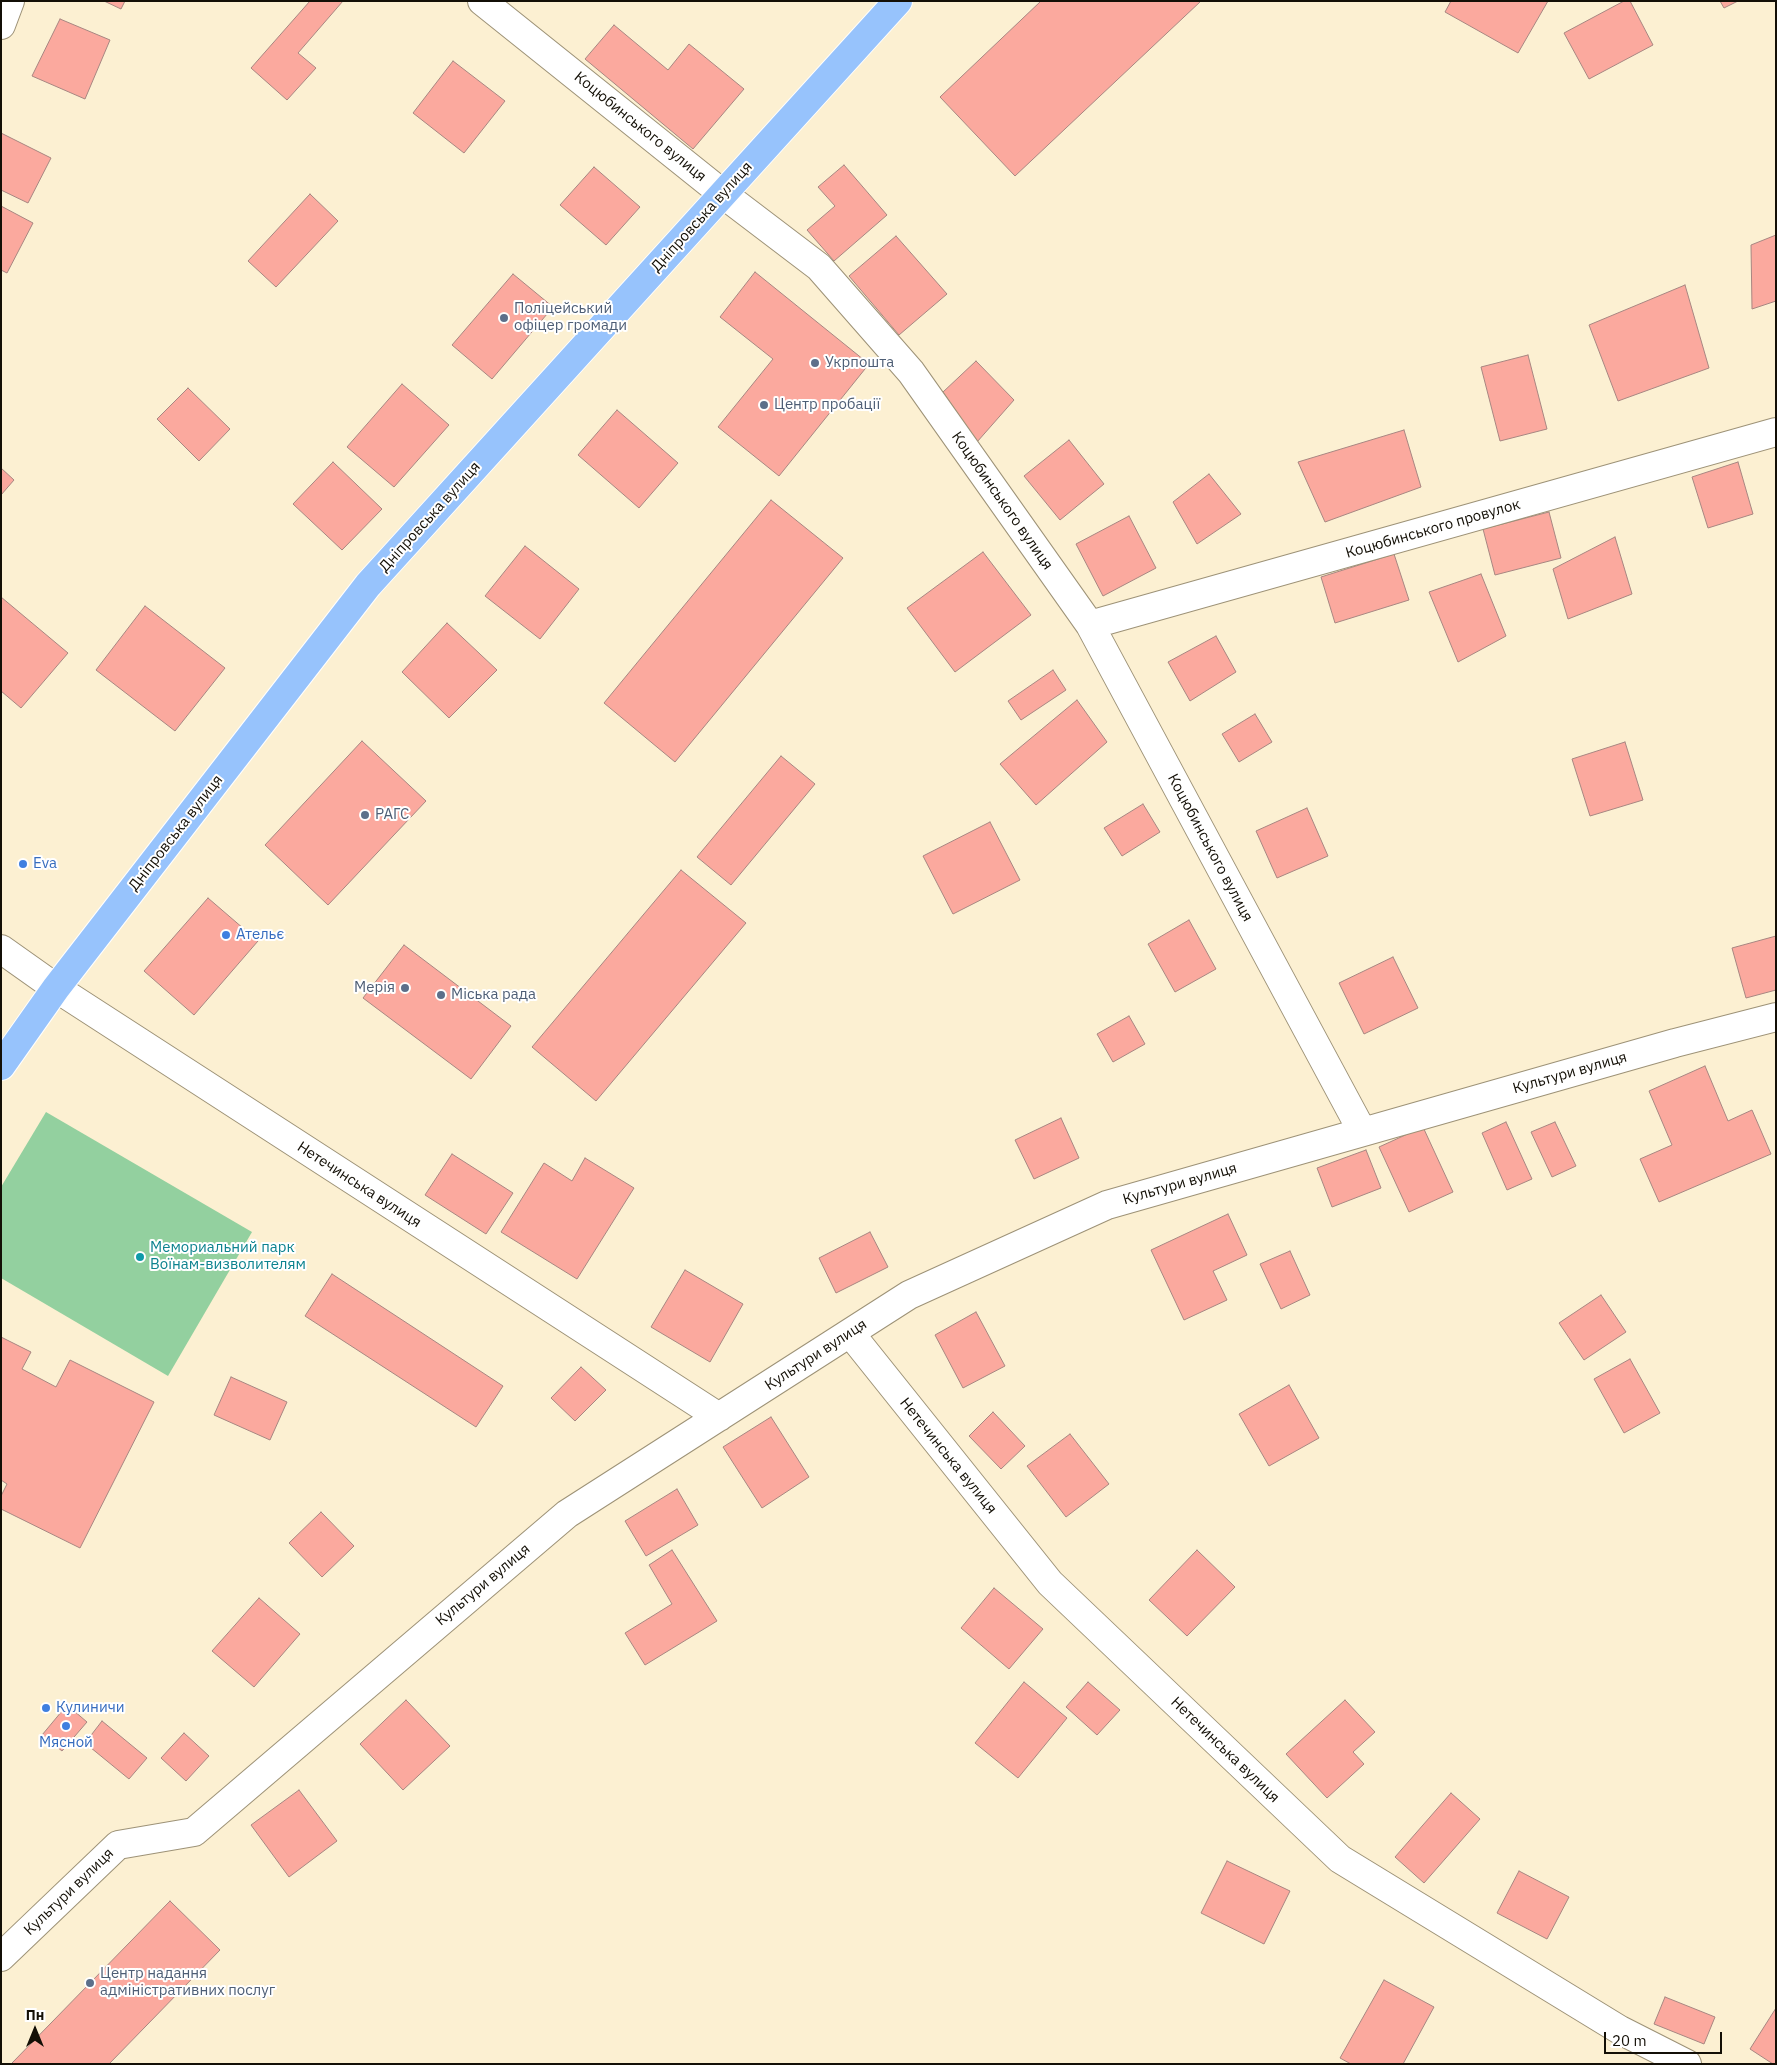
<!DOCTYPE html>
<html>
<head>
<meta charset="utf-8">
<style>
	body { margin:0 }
	#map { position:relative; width:1777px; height:2065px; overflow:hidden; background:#fcf0d2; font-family:"IBM Plex Sans",sans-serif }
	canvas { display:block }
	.frame { position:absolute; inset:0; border:2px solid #130f06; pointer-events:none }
	.north { position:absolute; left:10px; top:2005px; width:50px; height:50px; -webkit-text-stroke:4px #fff; paint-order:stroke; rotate:0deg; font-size:14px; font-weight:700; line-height:20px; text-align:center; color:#130f06 }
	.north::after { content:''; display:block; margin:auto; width:18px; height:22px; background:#130f06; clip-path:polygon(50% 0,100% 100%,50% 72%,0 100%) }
	.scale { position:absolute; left:1604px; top:2032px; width:118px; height:22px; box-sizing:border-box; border:2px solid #130f06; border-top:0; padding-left:6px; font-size:15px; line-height:18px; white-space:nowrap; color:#130f06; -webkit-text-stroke:4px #fff; paint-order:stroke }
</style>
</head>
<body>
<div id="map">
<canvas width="1777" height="2065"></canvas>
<div class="frame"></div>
<div class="north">Пн</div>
<div class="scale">20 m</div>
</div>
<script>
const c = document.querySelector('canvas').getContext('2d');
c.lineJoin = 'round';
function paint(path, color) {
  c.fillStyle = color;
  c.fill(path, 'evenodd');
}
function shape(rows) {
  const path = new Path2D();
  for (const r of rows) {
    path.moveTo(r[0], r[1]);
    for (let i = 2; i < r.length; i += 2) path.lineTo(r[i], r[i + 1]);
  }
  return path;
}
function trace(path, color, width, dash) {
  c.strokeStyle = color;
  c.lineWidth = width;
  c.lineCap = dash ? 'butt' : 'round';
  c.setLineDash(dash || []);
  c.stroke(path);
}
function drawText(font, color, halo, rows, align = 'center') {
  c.font = font + ' "IBM Plex Sans",sans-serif';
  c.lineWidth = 4;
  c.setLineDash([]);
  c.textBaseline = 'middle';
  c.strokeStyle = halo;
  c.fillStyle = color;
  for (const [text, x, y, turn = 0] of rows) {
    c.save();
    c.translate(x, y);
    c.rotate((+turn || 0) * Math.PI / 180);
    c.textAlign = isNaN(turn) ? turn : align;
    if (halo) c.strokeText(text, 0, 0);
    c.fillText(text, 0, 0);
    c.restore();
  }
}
paint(shape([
	[46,1112,252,1232,168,1376,1,1278,1,1187]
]), '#93d09f');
const building = shape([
	[104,1,125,1,121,9,104,1],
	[310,1,343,1,298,53,316,68,287,100,251,68,310,1],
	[1041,1,1201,1,1015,176,940,97,1041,1],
	[1451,1,1548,1,1518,53,1445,12,1451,1],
	[1624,1,1630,1,1653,45,1589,79,1564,33,1624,1],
	[1720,1,1738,1,1724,8,1720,1],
	[60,19,110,40,85,99,32,76,60,19],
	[614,25,668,70,689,44,744,89,693,149,585,59,614,25],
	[453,61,505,101,464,153,413,113,453,61],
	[1,133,51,158,28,203,1,190,1,133],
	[844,165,887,215,834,261,807,230,835,206,818,187,844,165],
	[594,167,640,207,606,245,560,205,594,167],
	[310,194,338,221,276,287,248,261,310,194],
	[1,206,33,223,7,273,1,270,1,206],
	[1776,235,1776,301,1752,309,1751,245,1776,235],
	[896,236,947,294,899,335,849,276,896,236],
	[755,272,869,364,779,476,718,427,773,359,720,317,755,272],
	[513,274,553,307,492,379,452,345,513,274],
	[1685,285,1709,368,1618,401,1589,325,1685,285],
	[1528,355,1547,429,1500,441,1481,367,1528,355],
	[976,361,1014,400,977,442,943,392,976,361],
	[402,384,449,425,394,487,347,447,402,384],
	[188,388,230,429,199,461,157,419,188,388],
	[617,410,678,463,639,508,578,455,617,410],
	[1404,430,1421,487,1325,522,1298,462,1404,430],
	[1069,440,1104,484,1060,520,1024,476,1069,440],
	[333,462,382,509,342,550,293,504,333,462],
	[1738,462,1753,514,1708,528,1692,477,1738,462],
	[1,468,14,480,1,495,1,468],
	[1209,474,1241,514,1197,544,1173,502,1209,474],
	[771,500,843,558,675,762,604,703,771,500],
	[1549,512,1561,558,1495,575,1483,529,1549,512],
	[1129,516,1156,568,1103,596,1076,544,1129,516],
	[1615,537,1632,594,1568,619,1553,569,1615,537],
	[525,546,579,589,540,639,485,596,525,546],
	[983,552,1031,615,955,672,907,608,983,552],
	[1394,554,1409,600,1335,623,1321,577,1394,554],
	[1481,574,1506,636,1458,662,1429,592,1481,574],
	[1,597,68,653,21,708,1,691,1,597],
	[145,606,225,668,175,731,96,670,145,606],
	[447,623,497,670,449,718,402,672,447,623],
	[1216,636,1236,672,1190,701,1168,662,1216,636],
	[1053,670,1066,690,1021,720,1008,701,1053,670],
	[1077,700,1107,742,1036,805,1000,764,1077,700],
	[1255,714,1272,742,1239,762,1222,734,1255,714],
	[362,741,426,801,328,905,265,845,362,741],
	[1625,742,1643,800,1590,816,1572,759,1625,742],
	[781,756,815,784,731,885,697,857,781,756],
	[1143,804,1160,832,1122,856,1104,828,1143,804],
	[1307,808,1328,856,1277,878,1256,831,1307,808],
	[990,822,1020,880,953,914,923,856,990,822],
	[681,870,746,923,596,1101,532,1047,681,870],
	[208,898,258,941,194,1015,144,971,208,898],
	[1189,920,1216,969,1175,992,1148,944,1189,920],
	[1776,936,1776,990,1746,998,1732,948,1776,936],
	[404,945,511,1026,471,1079,363,998,404,945],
	[1393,957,1418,1008,1364,1034,1339,983,1393,957],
	[1129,1016,1145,1044,1113,1062,1097,1034,1129,1016],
	[1705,1066,1728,1121,1752,1110,1771,1154,1659,1202,1640,1159,1672,1145,1649,1091,1705,1066],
	[1061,1118,1079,1158,1034,1179,1015,1140,1061,1118],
	[1506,1122,1532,1179,1507,1190,1482,1133,1506,1122],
	[1555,1122,1576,1166,1552,1177,1531,1132,1555,1122],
	[1423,1127,1453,1192,1409,1212,1379,1147,1423,1127],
	[1366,1150,1381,1188,1332,1207,1317,1168,1366,1150],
	[452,1154,513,1193,486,1234,425,1195,452,1154],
	[585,1158,634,1188,577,1279,501,1232,544,1163,572,1181,585,1158],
	[1228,1214,1247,1255,1213,1271,1227,1300,1184,1320,1151,1250,1228,1214],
	[870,1232,888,1267,836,1293,819,1258,870,1232],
	[1290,1251,1310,1295,1281,1309,1260,1264,1290,1251],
	[685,1270,743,1304,710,1362,651,1327,685,1270],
	[332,1274,503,1386,476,1427,305,1316,332,1274],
	[1601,1295,1626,1332,1584,1360,1559,1323,1601,1295],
	[976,1312,1005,1366,963,1388,935,1335,976,1312],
	[1,1337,31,1352,22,1369,56,1387,70,1360,154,1402,80,1548,1,1509,1,1496,7,1484,1,1480,1,1337],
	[1630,1359,1660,1413,1624,1433,1594,1379,1630,1359],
	[581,1367,606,1390,575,1421,551,1398,581,1367],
	[231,1377,287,1402,270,1440,214,1415,231,1377],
	[1289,1385,1319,1438,1269,1466,1239,1414,1289,1385],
	[993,1412,1025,1446,1001,1469,969,1436,993,1412],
	[771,1417,809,1477,762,1508,723,1447,771,1417],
	[1070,1434,1109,1484,1066,1517,1027,1466,1070,1434],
	[677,1489,698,1525,646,1556,625,1521,677,1489],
	[321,1512,354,1546,322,1577,289,1543,321,1512],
	[672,1550,717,1621,645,1665,625,1633,672,1604,649,1565,672,1550],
	[1197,1550,1235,1587,1187,1636,1149,1600,1197,1550],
	[994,1588,1043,1629,1009,1669,961,1628,994,1588],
	[259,1598,300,1634,254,1687,212,1651,259,1598],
	[1024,1682,1067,1718,1018,1778,975,1743,1024,1682],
	[1088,1682,1120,1710,1097,1735,1066,1707,1088,1682],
	[406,1700,450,1746,403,1790,360,1744,406,1700],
	[1345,1700,1375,1732,1353,1752,1364,1764,1327,1798,1286,1754,1345,1700],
	[67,1705,87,1722,62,1751,42,1735,67,1705],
	[102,1721,147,1758,129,1779,85,1743,102,1721],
	[184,1733,209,1756,186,1781,161,1758,184,1733],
	[299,1790,337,1841,289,1877,251,1825,299,1790],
	[1451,1793,1480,1819,1424,1883,1395,1857,1451,1793],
	[1227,1861,1290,1891,1264,1944,1201,1913,1227,1861],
	[1519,1871,1569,1897,1547,1939,1497,1913,1519,1871],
	[170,1901,220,1950,109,2064,13,2064,12,2063,170,1901],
	[1384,1980,1434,2007,1403,2064,1351,2064,1340,2058,1384,1980],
	[1665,1997,1715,2017,1704,2044,1654,2024,1665,1997],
	[1776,2008,1776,2064,1773,2064,1750,2049,1776,2008]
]);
paint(building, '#fba99e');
trace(building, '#a78681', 1);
const minor = shape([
	[482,1,723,194,819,267,911,372,1090,625,1362,1131],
	[1090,625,1776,432],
	[1,949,56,988,719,1417],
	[850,1333,1050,1583,1340,1859,1620,2030,1687,2064],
	[1,1957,118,1845,194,1832,567,1514,909,1295,1107,1205,1675,1043,1776,1017]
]);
const tertiary = shape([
	[1,25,10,1]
]);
const trunk = shape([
	[1,1066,56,988,368,585,898,1]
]);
trace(minor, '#9d9277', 30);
trace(tertiary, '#9d9277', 30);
trace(trunk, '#fff', 30);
trace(minor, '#fff', 28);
trace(tertiary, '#fff', 28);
trace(trunk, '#97c3fc', 28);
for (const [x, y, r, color] of [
	[504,318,5,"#5c6f8a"],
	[815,363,5,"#5c6f8a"],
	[764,405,5,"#5c6f8a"],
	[365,815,5,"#5c6f8a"],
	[23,864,5,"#3f7fe0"],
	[226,935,5,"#3f7fe0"],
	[405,988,5,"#5c6f8a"],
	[441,995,5,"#5c6f8a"],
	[140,1257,5,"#0f9aa8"],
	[46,1708,5,"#3f7fe0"],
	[66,1726,5,"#3f7fe0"],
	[90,1983,5,"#5c6f8a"]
]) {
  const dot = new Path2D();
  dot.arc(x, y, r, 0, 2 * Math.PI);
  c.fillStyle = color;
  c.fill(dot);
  trace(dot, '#fff', 2);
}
drawText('15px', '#130f06', '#fff', [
	["Коцюбинського вулиця",640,127,39],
	["Дніпровська вулиця",702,217,-48],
	["Коцюбинського вулиця",1002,501,55],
	["Дніпровська вулиця",430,517,-48],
	["Коцюбинського провулок",1433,529,-16],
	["Дніпровська вулиця",176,833,-52],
	["Коцюбинського вулиця",1210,848,62],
	["Культури вулиця",1570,1073,-16],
	["Культури вулиця",1180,1184,-16],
	["Нетечинська вулиця",359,1185,33],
	["Культури вулиця",816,1355,-33],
	["Нетечинська вулиця",948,1456,51],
	["Культури вулиця",483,1585,-40],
	["Нетечинська вулиця",1225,1750,44],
	["Культури вулиця",69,1892,-44]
]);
drawText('15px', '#4e5e75', '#fff', [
	["Поліцейський",514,309],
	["офіцер громади",514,326],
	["Укрпошта",825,363],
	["Центр пробації",774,405],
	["РАГС",375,815],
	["Мерія",395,988,"right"],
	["Міська рада",451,995],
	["Центр надання",100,1974],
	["адміністративних послуг",100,1991]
], 'left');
drawText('15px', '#366cbe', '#fff', [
	["Eva",33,864],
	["Ательє",236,935],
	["Кулиничи",56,1708],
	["Мясной",66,1743,"center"]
], 'left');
drawText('15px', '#0d838f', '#fff', [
	["Мемориальний парк",150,1248],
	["Воїнам-визволителям",150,1265]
], 'left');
</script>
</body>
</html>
